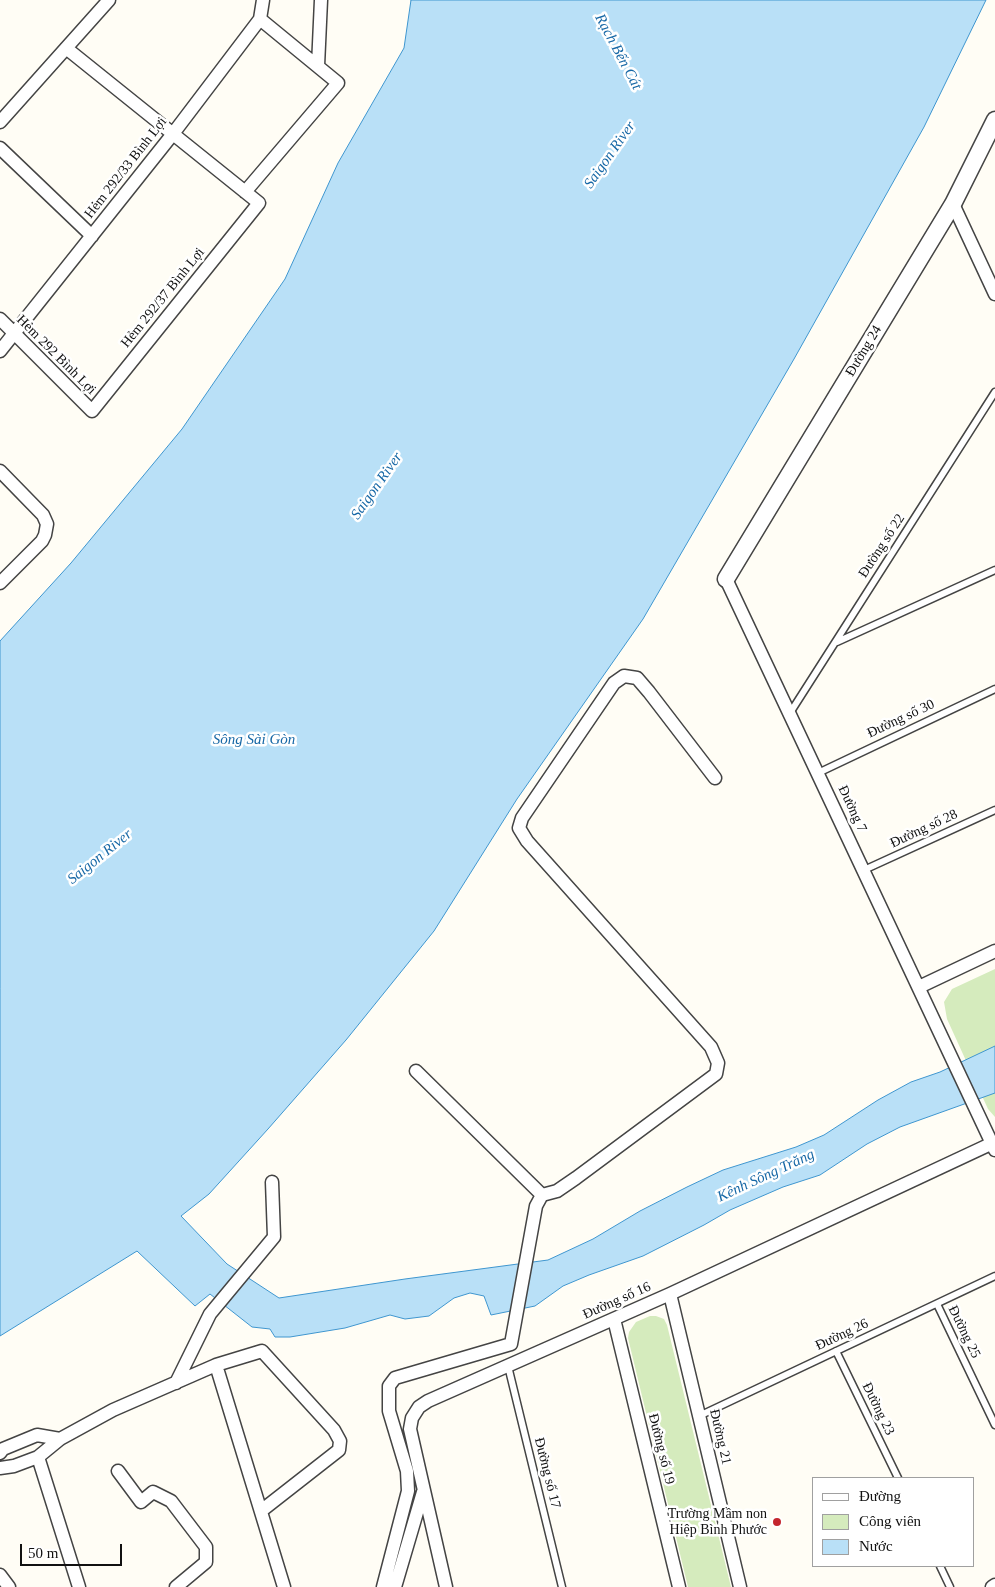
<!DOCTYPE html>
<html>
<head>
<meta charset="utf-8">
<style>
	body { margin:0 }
	#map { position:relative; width:995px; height:1587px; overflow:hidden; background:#fffdf5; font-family:Georgia,serif }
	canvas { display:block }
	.legend { position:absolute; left:812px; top:1477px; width:162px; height:90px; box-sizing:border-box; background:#fff; border:1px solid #a0a0a0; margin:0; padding:6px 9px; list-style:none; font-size:15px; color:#111 }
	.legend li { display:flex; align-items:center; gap:10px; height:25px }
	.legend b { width:25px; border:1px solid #a0a0a0 }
	.scale { position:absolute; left:20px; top:1544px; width:102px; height:22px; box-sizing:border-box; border:2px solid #111; border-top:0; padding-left:6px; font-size:15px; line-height:18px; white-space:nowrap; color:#111; -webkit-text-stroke:4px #fff; paint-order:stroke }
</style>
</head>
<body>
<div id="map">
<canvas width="995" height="1587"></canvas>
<ul class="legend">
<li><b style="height:6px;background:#fff"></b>Đường</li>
<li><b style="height:14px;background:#d5ebbd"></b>Công viên</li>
<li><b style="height:14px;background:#b9e0f7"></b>Nước</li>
</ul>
<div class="scale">50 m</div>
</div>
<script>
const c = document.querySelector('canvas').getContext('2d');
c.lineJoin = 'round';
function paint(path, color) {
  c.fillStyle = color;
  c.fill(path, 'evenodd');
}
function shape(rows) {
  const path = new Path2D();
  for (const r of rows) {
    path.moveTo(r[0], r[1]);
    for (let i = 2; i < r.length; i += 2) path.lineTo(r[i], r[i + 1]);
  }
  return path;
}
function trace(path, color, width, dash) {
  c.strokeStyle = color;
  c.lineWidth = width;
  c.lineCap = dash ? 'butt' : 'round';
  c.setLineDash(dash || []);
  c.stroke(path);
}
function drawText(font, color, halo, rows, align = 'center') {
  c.font = font + ' Georgia,serif';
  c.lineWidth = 5;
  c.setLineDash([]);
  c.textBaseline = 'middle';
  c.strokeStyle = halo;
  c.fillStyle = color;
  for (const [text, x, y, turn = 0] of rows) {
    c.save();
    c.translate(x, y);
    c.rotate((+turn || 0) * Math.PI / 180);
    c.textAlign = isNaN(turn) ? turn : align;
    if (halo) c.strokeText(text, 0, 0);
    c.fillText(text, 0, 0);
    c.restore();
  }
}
paint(shape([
	[995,969,995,1117,988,1109,947,1019,944,1002,952,989],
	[650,1316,656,1316,664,1319,667,1325,731,1587,688,1587,628,1338,629,1332,636,1322]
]), '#d5ebbd');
const water = shape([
	[411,0,986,0,924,127,794,359,643,619,517,799,434,931,346,1040,268,1129,209,1194,181,1216,227,1264,279,1298,405,1279,548,1260,593,1239,640,1211,687,1187,723,1170,796,1147,824,1135,878,1100,911,1082,940,1072,995,1046,995,1093,900,1127,867,1144,820,1175,783,1187,730,1210,704,1225,643,1256,589,1275,563,1286,535,1306,491,1315,484,1296,470,1293,454,1298,429,1316,405,1319,390,1315,345,1328,290,1337,275,1337,270,1329,252,1327,210,1294,195,1306,137,1251,0,1336,0,641,71,563,182,429,285,279,338,163,404,48,411,0]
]);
paint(water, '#b9e0f7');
trace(water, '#3f96cf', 1);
const service = shape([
	[837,642,995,570],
	[790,713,995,392],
	[818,773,995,689],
	[864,870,995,810],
	[937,1304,995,1425],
	[836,1351,898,1478],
	[508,1366,562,1587],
	[699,1416,995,1276],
	[940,1566,950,1587]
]);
const minor = shape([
	[318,66,321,0],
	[0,122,109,0],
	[0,148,92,236],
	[245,192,338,83,260,19],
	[953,204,995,294],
	[0,319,92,411,259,203,66,48],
	[0,351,172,135,260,19,263,0],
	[0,471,43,515,47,524,45,535,42,541,0,583],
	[726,579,995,1150],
	[919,987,995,951],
	[416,1071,542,1195],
	[670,1294,740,1587],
	[614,1319,679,1587],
	[216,1365,284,1587],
	[176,1383,210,1314,274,1237,272,1182],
	[0,1453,3,1449,37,1435,60,1439],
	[38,1457,79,1587],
	[0,1468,14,1466,38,1457,60,1439,113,1410,216,1365,262,1351,334,1430,340,1441,339,1450,261,1511],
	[118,1471,141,1502,153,1492,171,1501,206,1547,206,1562,176,1587],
	[0,1575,9,1587],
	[383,1587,408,1491,407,1471,389,1411,389,1386,395,1378,511,1344,536,1206,542,1195,557,1191,576,1178,716,1074,718,1063,711,1047,527,841,519,828,522,818,614,683,624,676,637,678,649,692,715,778],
	[395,1587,423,1492],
	[446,1587,410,1429,412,1418,419,1407,428,1401,670,1294,995,1142],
	[992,1587,995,1585]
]);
const tertiary = shape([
	[726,579,953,204,995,120]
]);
trace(service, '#444', 9);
trace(minor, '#444', 15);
trace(tertiary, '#444', 19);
trace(service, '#fff', 6);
trace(minor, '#fff', 12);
trace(tertiary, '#fff', 16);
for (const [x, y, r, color] of [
	[777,1522,5,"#c4262e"]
]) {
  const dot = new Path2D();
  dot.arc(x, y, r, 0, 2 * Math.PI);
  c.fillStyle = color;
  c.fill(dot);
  trace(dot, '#fff', 2);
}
drawText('14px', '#111', '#fff', [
	["Hẻm 292/33 Bình Lợi",126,168,-52],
	["Hẻm 292/37 Bình Lợi",163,298,-51],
	["Đường 24",864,351,-59],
	["Hẻm 292 Bình Lợi",56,355,45],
	["Đường số 22",882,546,-57],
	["Đường số 30",901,719,-25],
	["Đường 7",852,809,65],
	["Đường số 28",924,829,-25],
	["Đường số 16",617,1301,-24],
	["Đường 25",964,1332,64],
	["Đường 26",842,1335,-25],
	["Đường 23",878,1409,64],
	["Đường 21",720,1437,77],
	["Đường số 19",661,1449,76],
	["Đường số 17",547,1473,76]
]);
drawText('14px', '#111', '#fff', [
	["Trường Mầm non",767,1514],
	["Hiệp Bình Phước",767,1530]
], 'right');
drawText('italic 15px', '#1768a6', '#fff', [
	["Rạch Bến Cát",618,52,62],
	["Saigon River",610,155,-55],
	["Saigon River",377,486,-55],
	["Sông Sài Gòn",254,740],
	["Saigon River",100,857,-39],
	["Kênh Sông Trăng",766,1176,-25]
]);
</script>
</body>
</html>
